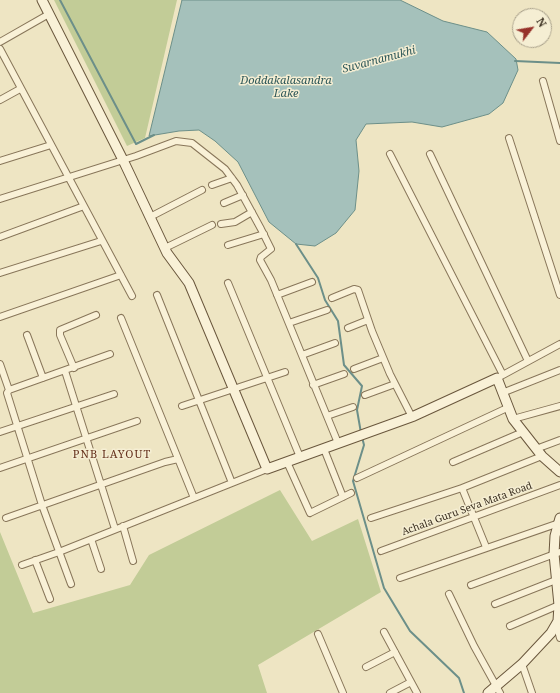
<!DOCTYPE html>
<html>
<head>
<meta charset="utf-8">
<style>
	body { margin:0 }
	#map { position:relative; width:560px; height:693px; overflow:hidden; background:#eee5c3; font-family:"Noto Serif",serif }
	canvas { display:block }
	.north { position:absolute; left:512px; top:8px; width:40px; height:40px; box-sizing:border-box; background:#f5eed3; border:1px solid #a9a18b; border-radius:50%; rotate:59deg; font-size:11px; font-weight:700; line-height:16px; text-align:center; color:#382d1e }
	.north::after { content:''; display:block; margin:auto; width:14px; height:18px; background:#97322a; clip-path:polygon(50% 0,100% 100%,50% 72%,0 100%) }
</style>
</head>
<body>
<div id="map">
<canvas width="560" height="693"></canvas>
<div class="north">N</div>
</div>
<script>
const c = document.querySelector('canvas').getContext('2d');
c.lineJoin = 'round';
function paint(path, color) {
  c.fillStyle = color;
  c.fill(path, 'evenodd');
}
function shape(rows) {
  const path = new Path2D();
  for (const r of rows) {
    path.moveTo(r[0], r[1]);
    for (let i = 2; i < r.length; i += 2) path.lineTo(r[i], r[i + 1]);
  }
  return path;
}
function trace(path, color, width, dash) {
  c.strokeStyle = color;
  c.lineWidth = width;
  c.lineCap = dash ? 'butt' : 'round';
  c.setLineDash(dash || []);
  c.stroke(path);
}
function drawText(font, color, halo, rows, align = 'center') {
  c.font = font + ' "Noto Serif",serif';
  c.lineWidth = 3;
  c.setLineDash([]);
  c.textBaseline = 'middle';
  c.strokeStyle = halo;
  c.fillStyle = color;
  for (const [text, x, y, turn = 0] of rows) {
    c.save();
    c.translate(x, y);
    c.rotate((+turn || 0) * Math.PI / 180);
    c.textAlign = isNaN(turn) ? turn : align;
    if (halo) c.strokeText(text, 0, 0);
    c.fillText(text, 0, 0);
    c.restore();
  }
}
paint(shape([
	[54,0,177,0,145,138,127,146],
	[280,490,312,541,358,519,381,592,258,665,267,693,0,693,0,532,33,613,130,585,149,555]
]), '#c2cc97');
const water = shape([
	[182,0,400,0,443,21,487,32,516,59,518,70,503,103,489,114,442,127,412,122,366,124,356,140,359,171,355,210,336,233,315,246,296,244,269,222,238,162,215,141,199,130,179,131,149,136,182,0]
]);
paint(water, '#a5c1bb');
trace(water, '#6c8f89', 1);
trace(shape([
	[60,0,136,144,154,135],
	[515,61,560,63],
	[296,244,318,278,325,300,338,321,344,365,362,386,357,410,361,433],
	[362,437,364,445,353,481,384,588,410,631,459,678,464,693]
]), '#6c8f89', 2);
const street = shape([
	[0,42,49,14],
	[0,49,132,296],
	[543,81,560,141],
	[0,100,20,89],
	[509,138,560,295],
	[390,154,503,375],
	[430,154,528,361],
	[0,161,51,145],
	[212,185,232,178],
	[0,199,136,156,176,141,192,143,225,169,237,185,261,229,271,249,261,257,260,260,271,280,338,443],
	[224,203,243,195],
	[150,217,202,190],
	[221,224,235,222,252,212],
	[0,237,84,206],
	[228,245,264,234],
	[165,248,212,225],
	[0,273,101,241],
	[228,283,300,457],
	[157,295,232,483],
	[277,295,312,282],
	[332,298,354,289,358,290,372,331,390,374,412,417],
	[0,317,121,275],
	[121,318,194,498],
	[289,323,327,310],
	[348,328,368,320],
	[27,335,43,378],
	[302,355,335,343],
	[0,364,9,390],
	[74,368,60,335,60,330,96,315],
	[354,369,383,358],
	[65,371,115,529],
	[501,376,560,344],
	[313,385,344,374],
	[502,393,560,370],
	[365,395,395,384],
	[182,406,285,372],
	[327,416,353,407],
	[513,419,560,406],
	[0,432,114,394],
	[324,449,343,497],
	[536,449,560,440],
	[287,462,310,513,351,493],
	[453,462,523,432],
	[0,468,137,421],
	[357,478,507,408],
	[462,488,486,547],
	[6,518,165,462,178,459],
	[371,518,462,488,542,456],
	[123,526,133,561],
	[91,539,101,569],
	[381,551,560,485],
	[35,560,50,599],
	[22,565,59,552,267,469],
	[400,578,559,523],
	[71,584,42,505,7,393,9,390,110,354],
	[471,585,560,552],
	[449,594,474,646,500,693],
	[495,604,556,580],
	[556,623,560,638],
	[510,626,559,605],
	[384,632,417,693],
	[318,634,343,693],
	[522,664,532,693],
	[366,667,395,652],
	[390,693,411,682]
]);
const secondary = shape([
	[42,0,123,160,167,253,189,283,267,469,414,416,497,378,513,419,542,456,560,472],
	[488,693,522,664,551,633,558,621,559,605,554,554,555,536,560,518]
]);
trace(street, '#88765a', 8);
trace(secondary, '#6a573d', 11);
trace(street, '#f9f1d7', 6);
trace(secondary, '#f9f1d7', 9);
drawText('10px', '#382d1e', '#f5eed3', [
	["Achala Guru Seva Mata Road",467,509,-20]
]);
drawText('italic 11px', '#2d5758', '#f5eed3', [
	["Suvarnamukhi",379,60,-15],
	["Doddakalasandra",286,81],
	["Lake",286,94]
]);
c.letterSpacing = '1px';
drawText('11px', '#65321d', '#f5eed3', [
	["PNB LAYOUT",112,455]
]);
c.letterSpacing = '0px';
</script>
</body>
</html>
